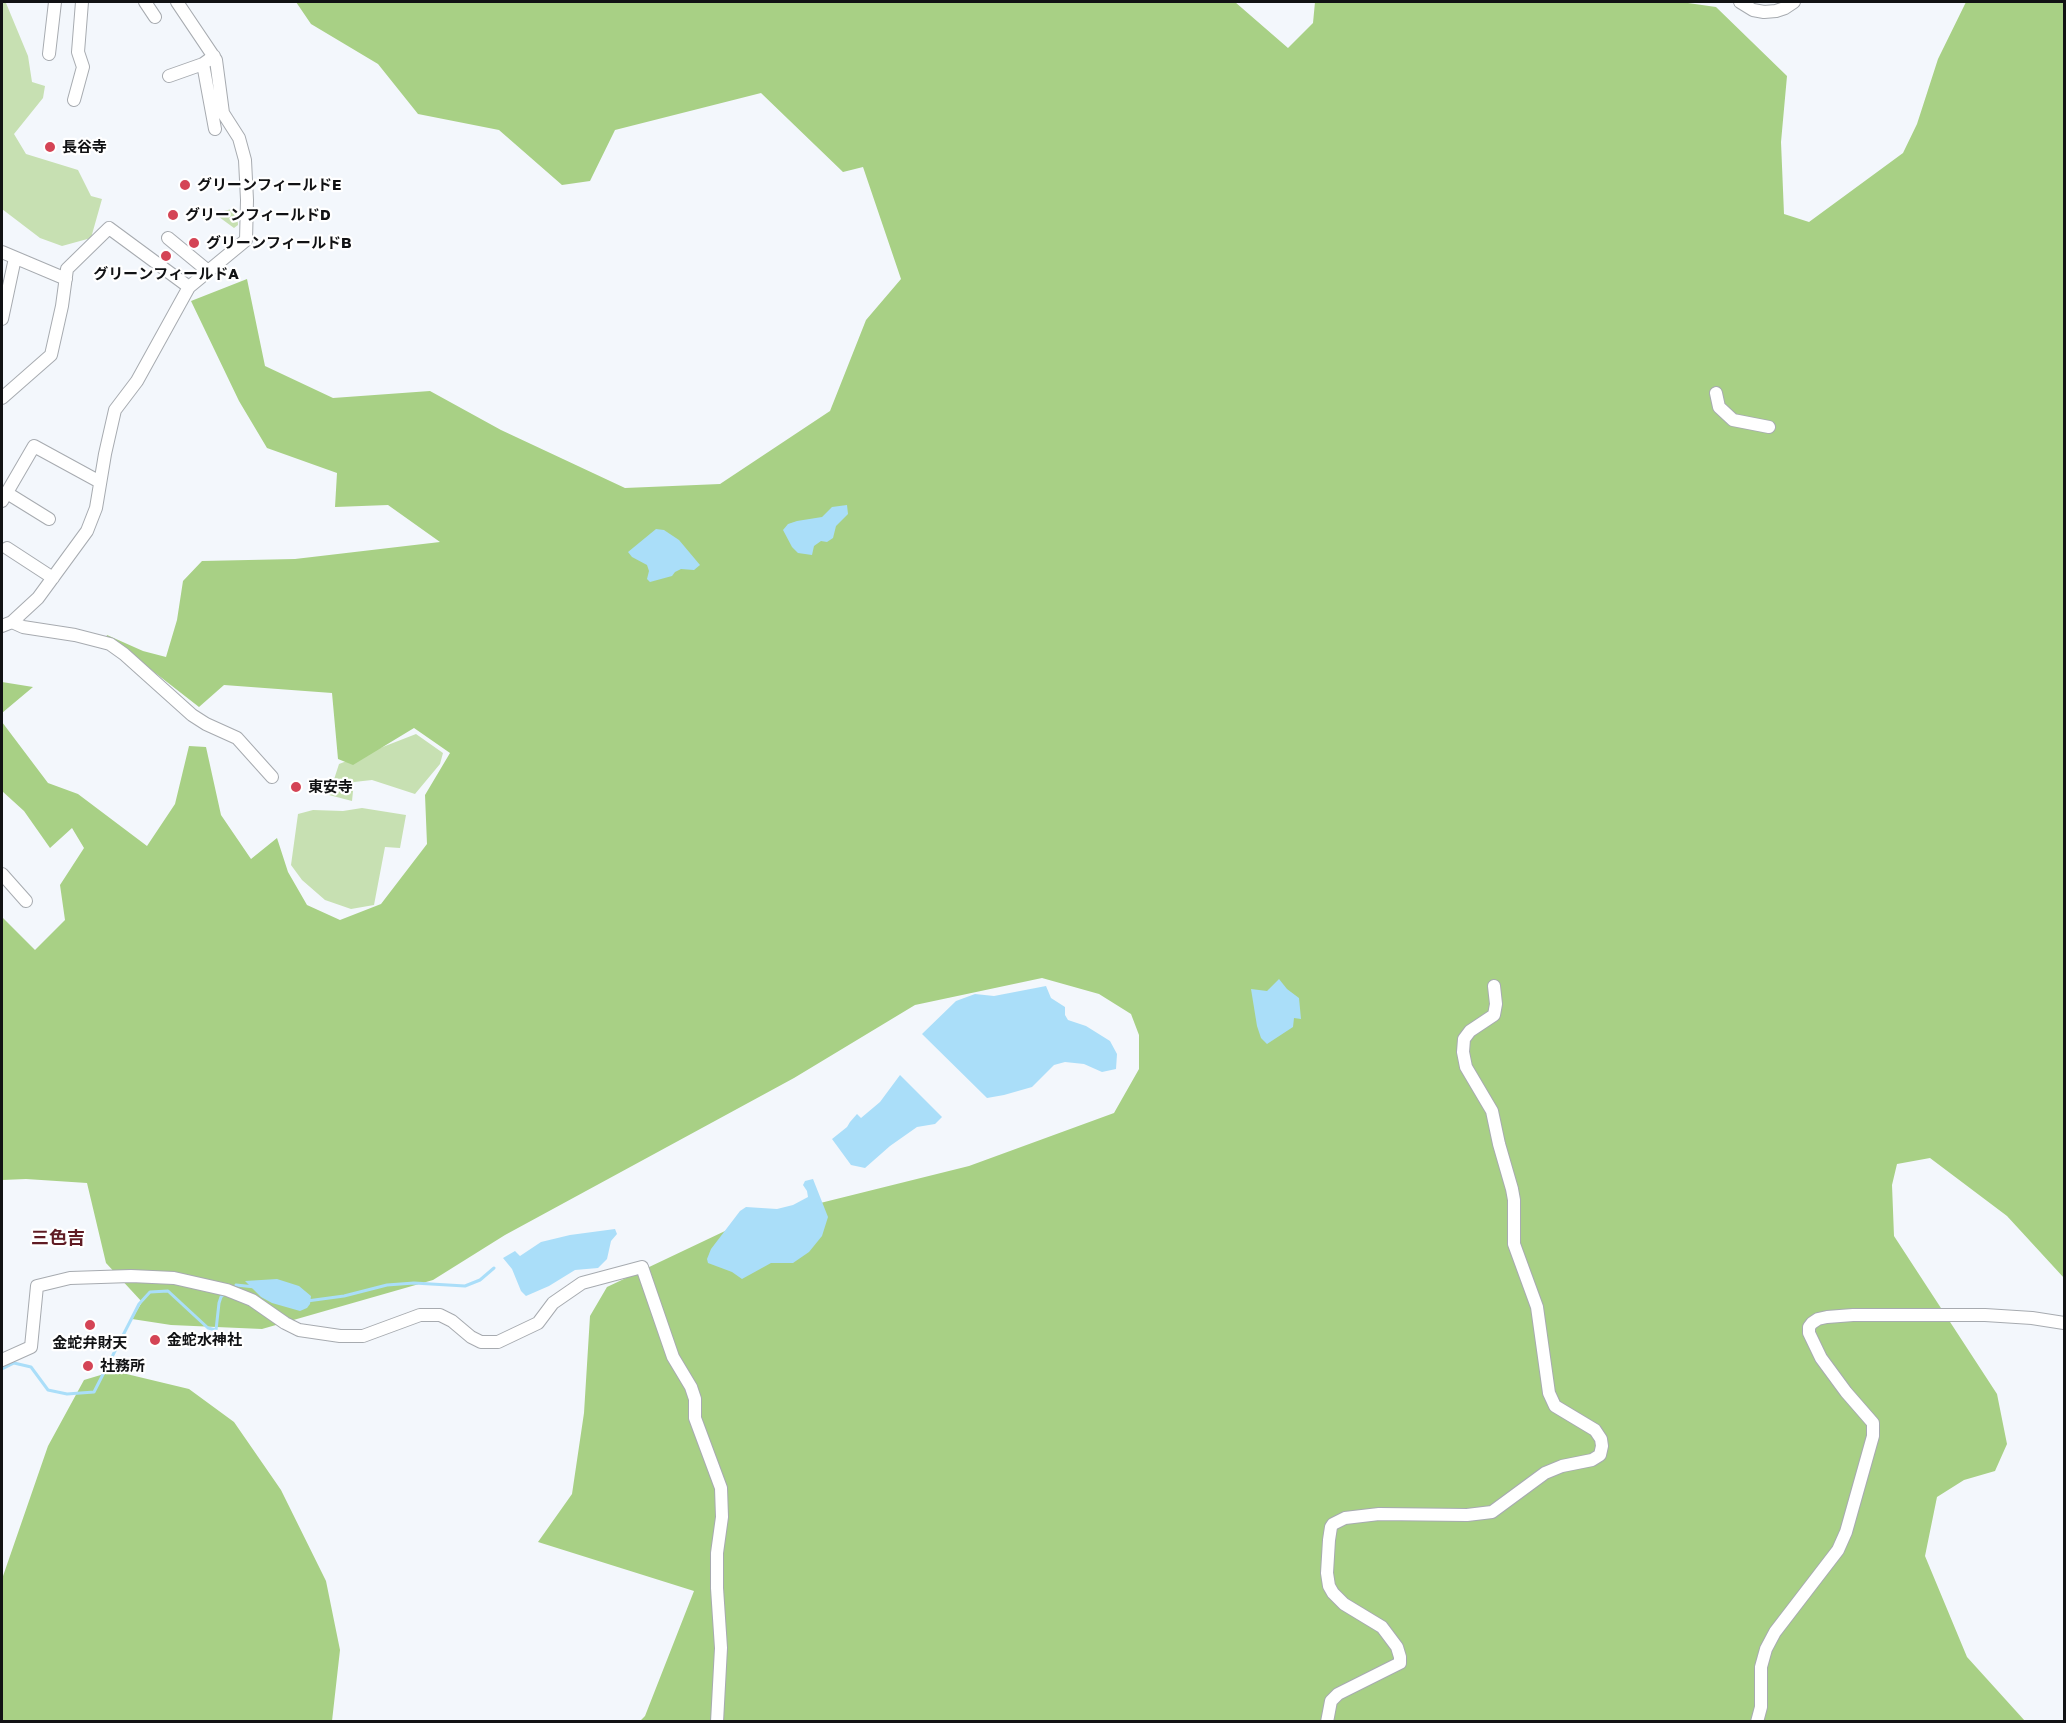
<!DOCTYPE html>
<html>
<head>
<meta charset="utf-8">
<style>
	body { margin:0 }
	#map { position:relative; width:2066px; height:1723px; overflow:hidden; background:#f3f7fc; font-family:"Golos Text",sans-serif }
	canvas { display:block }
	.frame { position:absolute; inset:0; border:3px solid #111214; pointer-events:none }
</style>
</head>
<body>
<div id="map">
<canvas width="2066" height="1723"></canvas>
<div class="frame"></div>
</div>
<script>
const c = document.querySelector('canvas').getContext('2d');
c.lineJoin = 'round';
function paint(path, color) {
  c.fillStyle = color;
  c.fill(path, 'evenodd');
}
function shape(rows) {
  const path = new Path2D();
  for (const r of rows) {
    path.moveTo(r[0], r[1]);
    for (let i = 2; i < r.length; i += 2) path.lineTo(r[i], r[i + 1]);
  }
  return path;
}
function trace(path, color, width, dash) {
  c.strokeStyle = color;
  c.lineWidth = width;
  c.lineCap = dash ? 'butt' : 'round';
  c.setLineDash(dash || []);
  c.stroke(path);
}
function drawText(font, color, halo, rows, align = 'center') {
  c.font = font + ' "Golos Text","Noto Sans JP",sans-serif';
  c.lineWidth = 4.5;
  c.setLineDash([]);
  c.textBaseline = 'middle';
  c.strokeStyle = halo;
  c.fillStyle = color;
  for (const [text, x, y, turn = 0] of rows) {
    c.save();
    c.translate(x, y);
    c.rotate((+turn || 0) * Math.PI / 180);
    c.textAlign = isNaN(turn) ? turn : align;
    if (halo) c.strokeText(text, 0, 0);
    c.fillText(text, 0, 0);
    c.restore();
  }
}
paint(shape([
	[2,2,6,3,28,56,32,82,45,86,43,98,14,134,26,154,78,170,91,196,102,199,91,238,62,246,40,238,2,209],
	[232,209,237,212,238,225,234,228,219,217,219,212],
	[416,734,443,753,440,764,415,794,372,780,354,782,352,801,329,795,339,764],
	[362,808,406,815,400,848,385,847,374,905,351,909,325,900,302,880,291,865,298,814,313,810,343,811]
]), '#c7e0b2');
paint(shape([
	[296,2,1235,2,1288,48,1313,23,1315,2,1681,2,1716,7,1787,76,1781,142,1784,214,1809,222,1903,153,1917,124,1938,59,1966,2,2064,2,2064,1278,2007,1216,1930,1158,1897,1164,1892,1185,1894,1236,1997,1394,2007,1444,1995,1471,1964,1480,1937,1497,1925,1556,1967,1657,2025,1721,640,1721,645,1716,694,1591,538,1542,572,1494,584,1413,590,1316,607,1287,744,1222,969,1166,1114,1113,1139,1069,1139,1035,1131,1014,1099,994,1042,978,915,1005,794,1078,505,1235,433,1280,262,1329,171,1325,132,1319,142,1302,106,1263,87,1183,26,1179,2,1180,2,917,35,950,65,920,60,885,84,848,72,828,50,848,24,811,2,791,2,722,48,783,78,794,147,846,175,804,189,746,206,747,221,815,251,859,277,838,288,872,307,905,340,920,381,904,427,844,425,795,450,753,414,728,353,765,338,759,332,693,224,685,199,707,122,647,106,638,107,635,143,651,166,657,177,620,183,581,202,561,295,559,440,542,388,505,335,507,337,473,267,448,239,401,191,301,247,279,265,366,333,398,430,391,501,430,625,488,720,484,830,411,866,320,901,279,863,167,843,172,761,93,615,130,590,181,562,185,499,130,418,114,378,64,311,24],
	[2,682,33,687,2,713],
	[114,1371,189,1389,234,1422,281,1490,326,1581,340,1650,332,1721,2,1721,2,1579,48,1446,84,1380]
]), '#a8d085');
paint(shape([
	[847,505,848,514,836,526,833,538,827,542,821,541,814,546,812,555,798,553,792,547,783,530,788,524,797,521,822,517,832,507],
	[656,529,664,530,679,540,700,565,694,570,681,569,675,572,672,576,650,582,647,579,649,571,647,565,632,557,628,552],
	[1279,979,1287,989,1299,998,1301,1019,1294,1018,1293,1027,1267,1044,1261,1038,1257,1026,1251,989,1267,991],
	[1046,986,1051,998,1065,1007,1065,1015,1068,1020,1086,1026,1110,1041,1117,1054,1116,1069,1102,1072,1084,1064,1065,1062,1054,1065,1032,1087,1004,1095,987,1098,922,1034,956,1001,975,994,994,996],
	[900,1075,942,1117,935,1124,917,1127,890,1146,865,1168,851,1165,832,1139,847,1127,850,1122,857,1114,861,1118,880,1102],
	[813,1179,828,1217,822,1236,809,1252,793,1263,771,1263,742,1279,732,1272,708,1263,707,1259,711,1249,740,1211,746,1207,777,1209,793,1205,808,1197,807,1191,803,1185,805,1181],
	[615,1229,617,1234,611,1241,607,1259,598,1268,575,1270,549,1286,526,1296,521,1291,512,1269,503,1258,515,1251,520,1256,541,1242,570,1235],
	[277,1279,299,1286,311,1296,310,1304,307,1308,300,1311,272,1303,261,1297,245,1281]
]), '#aadef9');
trace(shape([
	[236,1285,255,1287],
	[307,1301,344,1296,387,1285,414,1283,465,1286,480,1280,494,1268],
	[2,1369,14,1363,31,1367,48,1390,67,1394,94,1392,139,1304,150,1292,168,1291,208,1328,216,1330,219,1303,221,1297,224,1294]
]), '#aadef9', 3);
const minor = shape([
	[145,2,155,17],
	[1740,2,1753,10,1764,12,1776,11,1785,8,1794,2],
	[49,54,55,2],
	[214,56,203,64,215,129],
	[169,76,203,64],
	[74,100,83,67,78,52,82,2],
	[168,238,208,271],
	[2,252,66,279],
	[2,319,15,258],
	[1716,393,1719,407,1733,420,1769,427],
	[2,398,51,355,62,306,67,269,109,228,189,287],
	[7,493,49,519],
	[2,501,34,446,100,482],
	[7,548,53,578],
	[12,622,23,627,75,635,110,644,124,654,192,715,206,724,237,738,272,777],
	[2,626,12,622,38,598,87,531,96,508,105,454,115,410,137,381,189,287,246,240,247,200,245,160,239,138,223,113,216,60,177,2],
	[2,874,26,901],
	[2,1360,31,1347,37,1286,70,1278,131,1276,174,1278,227,1290,252,1300,285,1323,299,1330,340,1336,363,1336,420,1315,440,1315,452,1321,471,1337,481,1342,498,1342,538,1323,553,1303,582,1283,642,1267,673,1357,691,1387,695,1399,695,1418,721,1488,722,1517,717,1553,717,1588,721,1648,717,1722],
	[1327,1722,1331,1701,1338,1694,1400,1663,1400,1657,1397,1647,1382,1627,1344,1604,1333,1593,1329,1586,1327,1573,1329,1540,1331,1527,1333,1524,1345,1518,1379,1514,1467,1515,1492,1512,1545,1473,1562,1466,1592,1460,1600,1455,1602,1446,1601,1439,1595,1430,1555,1406,1549,1393,1537,1307,1514,1244,1514,1200,1512,1189,1499,1144,1492,1111,1466,1067,1463,1052,1464,1039,1470,1031,1494,1015,1496,1004,1494,986],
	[1757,1722,1761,1707,1761,1667,1766,1649,1775,1632,1838,1550,1846,1532,1873,1436,1873,1423,1846,1392,1821,1358,1809,1333,1809,1327,1812,1323,1818,1319,1827,1317,1853,1315,1985,1315,2032,1318,2064,1323]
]);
trace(minor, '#a7abb0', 14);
trace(minor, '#fff', 12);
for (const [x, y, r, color] of [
	[50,147,6,"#d44455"],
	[185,185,6,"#d44455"],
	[173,215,6,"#d44455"],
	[194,243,6,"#d44455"],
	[166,256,6,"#d44455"],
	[296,787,6,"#d44455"],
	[90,1325,6,"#d44455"],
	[155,1340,6,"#d44455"],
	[88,1366,6,"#d44455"]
]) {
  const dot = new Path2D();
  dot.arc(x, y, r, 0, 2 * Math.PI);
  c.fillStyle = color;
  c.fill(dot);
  trace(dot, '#fff', 2);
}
drawText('bold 15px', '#111214', '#fff', [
	["長谷寺",62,147],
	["グリーンフィールドE",197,185],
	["グリーンフィールドD",185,215],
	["グリーンフィールドB",206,243],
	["グリーンフィールドA",166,274,"center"],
	["東安寺",308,787],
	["金蛇水神社",167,1340],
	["金蛇弁財天",90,1343,"center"],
	["社務所",100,1366]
], 'left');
drawText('bold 18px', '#601b23', '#fff', [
	["三色吉",58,1238]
]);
</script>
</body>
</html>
